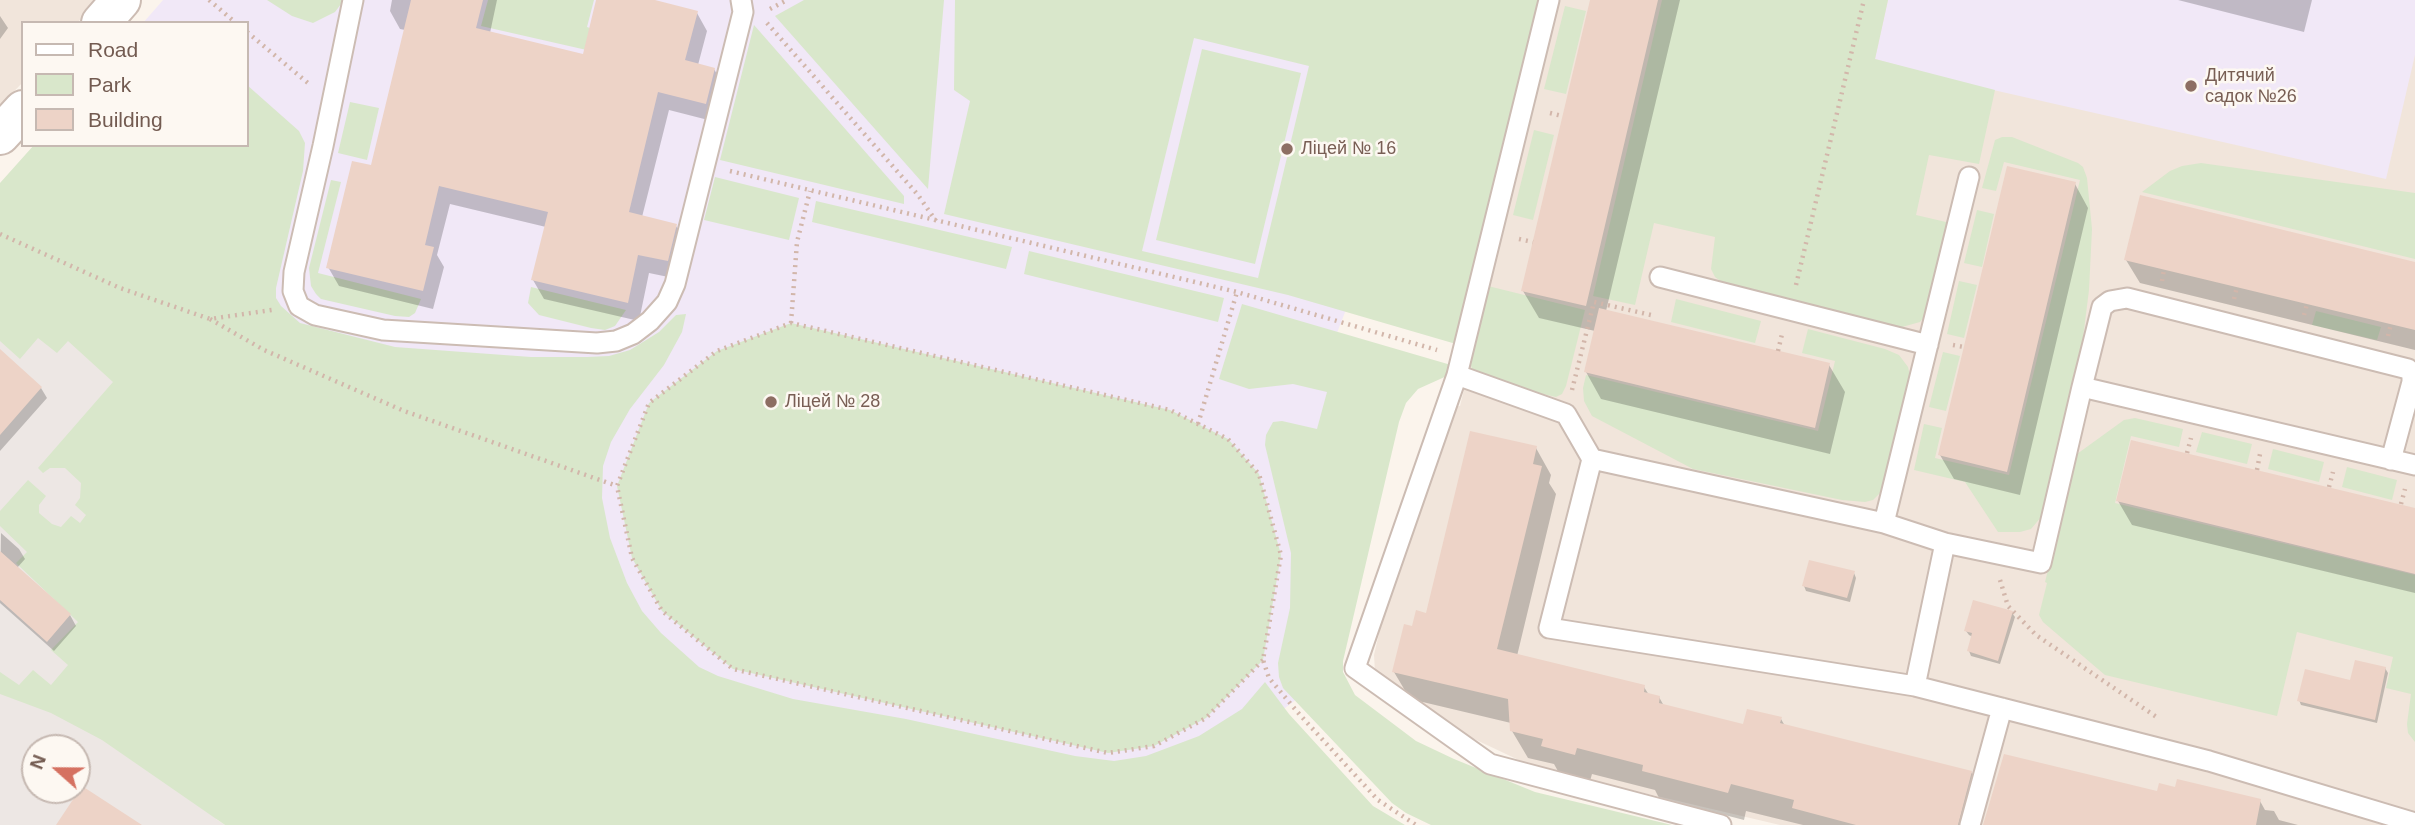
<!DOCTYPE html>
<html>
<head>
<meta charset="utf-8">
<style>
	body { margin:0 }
	#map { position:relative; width:2415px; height:825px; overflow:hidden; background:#fbf4ec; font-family:Helvetica,sans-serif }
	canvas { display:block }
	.legend { position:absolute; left:21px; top:21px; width:228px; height:126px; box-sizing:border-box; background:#fdf8f2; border:2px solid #c6b9b2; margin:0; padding:9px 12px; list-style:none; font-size:21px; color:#735b51 }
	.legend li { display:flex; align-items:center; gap:14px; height:35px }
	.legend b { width:35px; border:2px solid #c6b9b2 }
	.north { position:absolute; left:21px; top:734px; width:70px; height:70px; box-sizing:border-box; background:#fdf8f2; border:2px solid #c6b9b2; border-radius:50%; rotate:291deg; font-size:19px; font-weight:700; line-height:28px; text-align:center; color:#735b51 }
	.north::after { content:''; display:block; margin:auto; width:24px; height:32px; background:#d57161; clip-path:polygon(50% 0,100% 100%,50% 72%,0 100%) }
</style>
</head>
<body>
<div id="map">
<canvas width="2415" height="825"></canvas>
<ul class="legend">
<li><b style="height:9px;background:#fff"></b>Road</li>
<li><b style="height:19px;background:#d9e7cb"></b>Park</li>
<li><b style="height:19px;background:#edd3c7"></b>Building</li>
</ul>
<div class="north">N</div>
</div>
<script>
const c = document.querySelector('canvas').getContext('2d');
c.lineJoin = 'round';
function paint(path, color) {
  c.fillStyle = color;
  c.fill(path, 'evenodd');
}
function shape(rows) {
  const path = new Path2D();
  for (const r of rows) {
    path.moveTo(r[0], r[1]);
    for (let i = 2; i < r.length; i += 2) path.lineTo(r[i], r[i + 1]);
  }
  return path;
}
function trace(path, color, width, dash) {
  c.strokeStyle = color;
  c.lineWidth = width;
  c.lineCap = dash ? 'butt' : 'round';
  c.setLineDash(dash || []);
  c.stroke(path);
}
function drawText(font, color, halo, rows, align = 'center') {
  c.font = font + ' Helvetica,sans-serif';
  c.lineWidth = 5;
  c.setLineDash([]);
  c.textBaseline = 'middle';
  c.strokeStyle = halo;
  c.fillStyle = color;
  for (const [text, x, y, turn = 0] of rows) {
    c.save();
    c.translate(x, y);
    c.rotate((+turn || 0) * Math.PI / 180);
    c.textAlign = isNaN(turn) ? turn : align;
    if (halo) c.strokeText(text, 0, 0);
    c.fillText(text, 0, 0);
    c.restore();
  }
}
paint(shape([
	[0,0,98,0,77,23,23,23,23,82,0,106],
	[1559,0,2415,0,2415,825,1780,825,1550,771,1525,763,1434,720,1375,672,1374,655,1425,435,1433,417,1448,407,1460,406]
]), '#f1e5db');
paint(shape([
	[29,300,162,415,216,819,225,825,0,825,0,332],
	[35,748,77,748,77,790,35,790]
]), '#ede7e4');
paint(shape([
	[163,0,1337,0,1407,152,1335,338,1341,666,1205,768,1138,805,670,700,0,183,247,145,247,23,143,23],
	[1888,0,2415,0,2415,55,2386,179,1958,82,1875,59]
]), '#f1e8f7');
paint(shape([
	[267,0,344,0,335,12,313,23,292,16],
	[488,0,594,0,587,27,596,30,591,51,481,26],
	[804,0,944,0,928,189,775,16],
	[955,0,1540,0,1456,344,1288,295,944,214,970,101,954,90],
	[1194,38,1309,66,1258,278,1142,251],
	[1662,0,1888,0,1875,59,1995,90,1979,164,1929,155,1916,215,1946,222,1947,226,1926,315,1920,322,1902,327,1891,326,1722,282,1715,277,1711,269,1715,237,1654,223,1635,305,1593,296],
	[1565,6,1586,11,1566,94,1544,89],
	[754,25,904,196,904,204,720,160],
	[1202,49,1301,73,1255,264,1156,240],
	[247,85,299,131,305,143,303,171,276,288,276,298,281,306,300,323,395,347,531,357,587,357,609,356,630,350,659,332,676,315,686,314,682,332,664,365,630,409,611,442,603,466,602,498,610,538,627,583,642,611,661,633,699,667,718,676,793,699,906,719,1075,756,1114,761,1146,756,1199,736,1242,709,1265,682,1289,714,1373,806,1405,825,225,825,102,740,51,713,0,694,0,672,19,685,33,670,51,685,68,665,51,650,78,622,16,563,27,552,0,526,0,511,28,480,46,496,39,505,39,513,52,524,61,527,71,516,80,523,86,515,75,505,80,498,81,483,65,468,50,468,43,473,38,468,113,382,68,341,57,353,38,338,20,359,0,341,0,183,34,145,247,145],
	[350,102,379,108,367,160,338,153],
	[1534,130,1554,135,1533,220,1513,215],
	[2002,137,2012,137,2078,163,2083,167,2087,178,2092,229,2089,290,2083,338,2042,516,2031,529,2020,532,1998,532,1965,482,1914,470,1924,424,1942,428,1935,458,2009,475,2080,180,2004,162,1996,191,1982,188,1995,140],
	[2201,163,2415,193,2415,259,2142,192,2170,171,2182,166],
	[715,177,799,198,789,240,704,220],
	[331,180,341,182,318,273,421,299,415,313,409,317,395,316,321,299,316,294,311,286,309,268],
	[816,201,1012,247,1006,269,812,222],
	[1977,210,1994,214,1982,267,1964,263],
	[1029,251,1224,298,1218,322,1024,274],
	[1959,281,1977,285,1964,338,1947,334],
	[1488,286,1585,310,1566,386,1562,394,1556,397,1482,380,1474,374,1470,363],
	[531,287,626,310,615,326,605,330,591,328,539,315,528,303],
	[1676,299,1761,321,1755,343,1671,322],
	[1242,304,1451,365,1449,375,1418,389,1406,403,1399,422,1343,661,1343,672,1355,695,1416,741,1454,759,1535,792,1672,825,1431,825,1406,813,1392,803,1283,688,1279,677,1278,663,1290,608,1291,553,1265,445,1266,435,1273,422,1282,421,1317,429,1327,392,1293,384,1249,389,1219,379],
	[2316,311,2381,327,2377,340,2312,325],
	[791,323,1170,410,1228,439,1259,474,1281,555,1263,660,1206,718,1154,746,1108,753,733,669,662,611,632,558,617,486,649,403,717,351],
	[1808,329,1885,349,1899,355,1908,367,1910,376,1886,482,1880,493,1873,500,1865,502,1842,500,1693,469,1592,416,1584,401,1583,388,1586,375,1818,431,1835,361,1802,353],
	[1943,352,1960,356,1946,411,1929,407],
	[2135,418,2183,429,2179,447,2131,436,2115,503,2415,575,2415,742,2408,733,2407,724,2411,694,2386,688,2393,657,2297,632,2277,716,2105,675,2043,622,2039,615,2047,583,2045,582,2077,454,2124,420],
	[2202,432,2252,444,2247,464,2196,452],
	[2273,449,2324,462,2319,482,2268,469],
	[2347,467,2397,480,2392,500,2342,487]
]), '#d9e7cb');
paint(shape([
	[392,0,497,0,490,33,585,56,598,0,648,0,697,13,707,31,698,65,714,69,725,88,716,122,669,110,642,217,676,226,687,245,678,279,649,273,639,321,544,299,533,280,546,227,450,204,437,255,444,267,433,309,339,286,328,267,373,168,405,30,400,29,390,11],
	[1592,0,1680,0,1606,311,1829,365,1845,392,1830,454,1601,399,1586,372,1595,331,1539,318,1523,291],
	[2178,0,2312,0,2304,32],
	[0,16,8,28,0,39],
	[2075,184,2088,208,2020,495,1954,479,1940,455],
	[2126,260,2415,263,2415,350,2140,283],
	[0,352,41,388,47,398,0,451],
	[1536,448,1551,475,1549,483,1556,494,1517,656,1644,687,1649,695,1659,697,1664,706,1744,726,1781,719,1785,726,1971,772,1987,799,1980,825,1803,825,1746,811,1744,820,1659,798,1655,790,1592,774,1590,781,1559,773,1554,764,1528,758,1512,731,1511,723,1410,699,1394,672,1414,628,1427,615],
	[2118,501,2415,510,2415,593,2132,525],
	[1,533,19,549,25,559,17,568,70,615,76,626,54,651,0,603],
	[1854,573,1856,578,1850,602,1806,591,1804,586],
	[2012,613,2015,617,2000,664,1971,656,1969,651,1973,637,1969,635,1966,631],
	[2385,668,2388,673,2377,723,2301,705,2299,700],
	[2158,793,2260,801,2265,810,2274,811,2279,820,2298,825,1985,825]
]), '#0003');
paint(shape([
	[411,0,483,0,476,28,583,54,596,0,655,0,698,11,685,60,715,68,706,104,658,92,629,212,677,224,668,261,638,255,628,303,531,280,548,212,439,186,425,245,434,247,423,291,326,268,352,161,371,165],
	[1590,0,1658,0,1586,306,1521,291],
	[2007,166,2076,182,2007,472,1938,455],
	[2140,195,2415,262,2415,330,2124,260],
	[1599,308,1830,363,1815,428,1584,372],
	[0,349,42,387,0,435],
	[1470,431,1537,446,1533,464,1542,466,1497,649,1645,685,1644,692,1660,696,1659,703,1743,724,1747,709,1782,717,1780,723,1972,771,1958,825,1856,825,1792,808,1794,800,1731,784,1728,793,1642,771,1643,765,1577,748,1575,755,1541,746,1543,739,1510,731,1508,699,1392,672,1404,624,1412,626,1416,610,1426,613],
	[2131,440,2415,508,2415,574,2116,501],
	[0,551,71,614,47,642,0,600],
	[1809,560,1855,571,1847,598,1802,586],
	[1973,600,2013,611,1998,661,1967,651,1972,633,1964,631],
	[2355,660,2386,667,2375,720,2297,701,2305,669,2350,680],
	[2004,754,2157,791,2159,783,2175,787,2177,779,2261,799,2256,825,1983,825],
	[82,786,142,825,56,825]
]), '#edd3c7');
const service = shape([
	[353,0,323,146,294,272,293,291,299,306,315,315,383,330,597,343,616,341,633,334,650,321,667,302,675,284,743,12,741,0],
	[1549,0,1457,375,1566,414,1592,459,1549,628,1915,686,2209,761,2415,823],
	[1660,277,1928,345],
	[1457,375,1355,668,1490,764,1721,825],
	[2082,387,2102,307,2110,301,2127,298,2408,369,2412,375,2412,382,2391,460],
	[1592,459,1884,523,1945,543,2041,563,2082,387,2415,465],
	[1884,523,1969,177],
	[1915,686,1945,543],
	[1970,825,2002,708]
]);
const tertiary = shape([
	[101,23,121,0],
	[0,135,23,110]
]);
trace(service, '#ccbcb3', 23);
trace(tertiary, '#ccbcb3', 42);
trace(shape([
	[209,0,236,23],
	[770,9,787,0],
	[767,23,918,195,936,221],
	[247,32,308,83],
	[1550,113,1562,116],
	[730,171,1237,292,1437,350],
	[0,234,120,288,210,319,272,310],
	[1519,239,1533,242],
	[2162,281,2164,269],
	[1796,285,1864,0],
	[2234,299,2237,287],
	[2304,315,2307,304],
	[210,319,264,350,404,411,617,486],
	[791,323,797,242,810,191],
	[2388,336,2391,324],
	[1953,345,1964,347],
	[1778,351,1782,334],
	[1572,390,1594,302,1651,315],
	[1198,424,1237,292],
	[2187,453,2191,438],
	[2257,470,2260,454],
	[2329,487,2333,472],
	[2401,504,2405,489],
	[2000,580,2008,606,2036,635,2158,718],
	[1263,660,1206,718,1154,746,1108,753,733,669,662,611,632,558,617,486,649,403,717,351,791,323,1170,410,1228,439,1259,474,1281,555,1263,660,1269,678,1300,715,1378,800,1416,825]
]), '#d2b6aa', 4.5, [2, 5]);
trace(service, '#fff', 19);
trace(tertiary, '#fff', 38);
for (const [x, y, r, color] of [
	[2191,86,7,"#8d6e63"],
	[1287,149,7,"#8d6e63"],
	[771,402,7,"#8d6e63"]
]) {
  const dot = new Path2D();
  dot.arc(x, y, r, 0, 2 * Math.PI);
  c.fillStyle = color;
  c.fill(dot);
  trace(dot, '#fdf8f2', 2.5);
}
drawText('18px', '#785e54', '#fdf8f2', [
	["Дитячий",2205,76],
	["садок №26",2205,97],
	["Ліцей № 16",1301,149],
	["Ліцей № 28",785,402]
], 'left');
</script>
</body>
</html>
